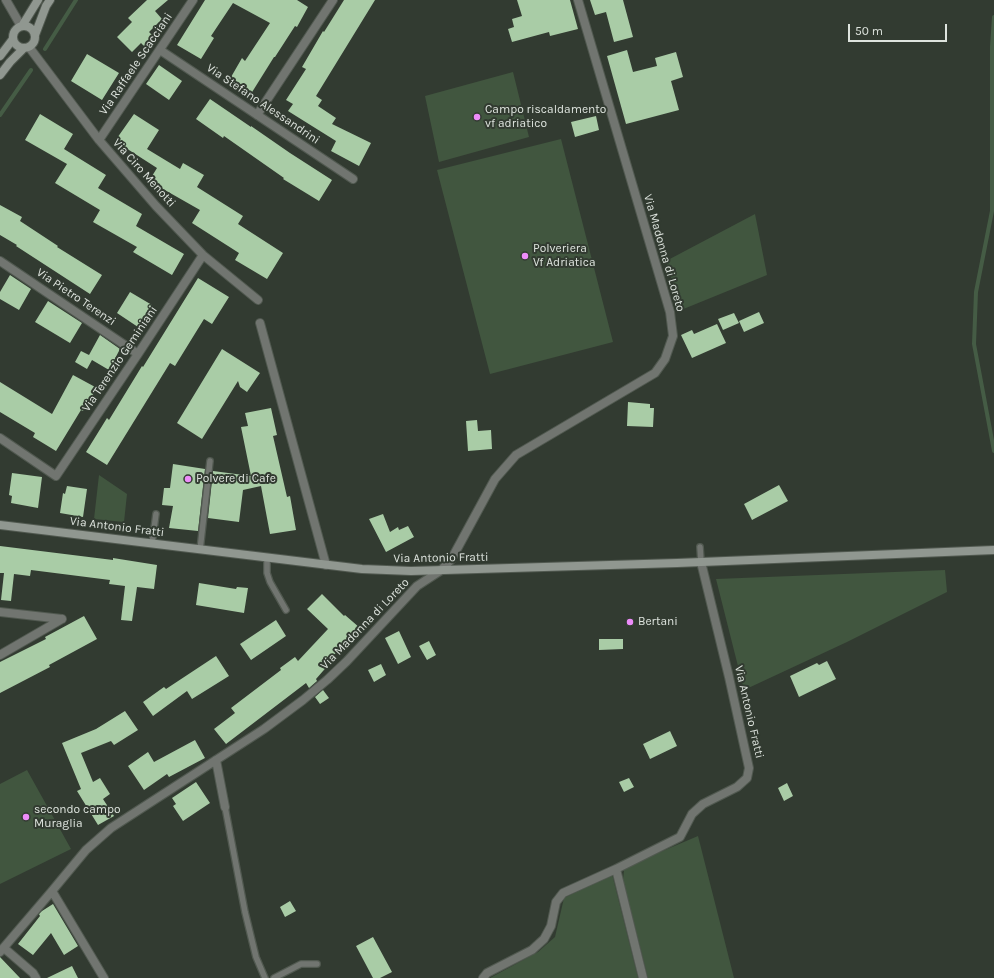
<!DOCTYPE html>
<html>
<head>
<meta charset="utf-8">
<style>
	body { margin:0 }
	#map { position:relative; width:994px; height:978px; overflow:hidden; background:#323b31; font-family:Karla,sans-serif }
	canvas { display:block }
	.scale { position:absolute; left:848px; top:24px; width:99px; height:18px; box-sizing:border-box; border:2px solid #dee4de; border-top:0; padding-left:5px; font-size:12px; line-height:14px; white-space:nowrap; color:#dee4de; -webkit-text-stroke:3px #323b31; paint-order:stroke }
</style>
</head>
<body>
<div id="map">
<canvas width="994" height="978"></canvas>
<div class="scale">50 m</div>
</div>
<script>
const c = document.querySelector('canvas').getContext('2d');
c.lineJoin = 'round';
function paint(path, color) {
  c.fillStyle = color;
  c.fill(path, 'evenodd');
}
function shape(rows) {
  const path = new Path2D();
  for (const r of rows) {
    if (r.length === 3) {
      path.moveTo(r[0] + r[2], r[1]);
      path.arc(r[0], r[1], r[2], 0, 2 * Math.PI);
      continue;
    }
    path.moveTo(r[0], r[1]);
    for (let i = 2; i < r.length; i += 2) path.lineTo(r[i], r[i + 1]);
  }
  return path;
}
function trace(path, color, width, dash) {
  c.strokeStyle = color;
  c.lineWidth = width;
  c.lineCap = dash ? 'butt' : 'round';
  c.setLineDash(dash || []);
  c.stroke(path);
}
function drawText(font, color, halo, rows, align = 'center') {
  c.font = font + ' Karla,sans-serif';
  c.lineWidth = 4;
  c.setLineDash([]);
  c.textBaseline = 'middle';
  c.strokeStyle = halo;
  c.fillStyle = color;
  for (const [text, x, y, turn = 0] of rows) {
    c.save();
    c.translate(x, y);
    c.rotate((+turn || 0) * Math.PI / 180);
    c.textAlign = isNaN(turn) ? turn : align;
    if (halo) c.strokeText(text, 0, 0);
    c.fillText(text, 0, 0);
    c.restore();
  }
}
paint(shape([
	[513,72,529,137,439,162,425,96],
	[561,139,613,342,490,374,437,170],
	[755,214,767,275,681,310,666,261],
	[99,475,127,494,124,522,94,519],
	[945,570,947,592,847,642,744,690,716,579],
	[27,770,71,849,0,884,0,784],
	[698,836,734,978,648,978,623,880,624,870,632,864],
	[612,874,638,978,490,978,538,952,555,937,564,898]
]), '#41563f');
trace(shape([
	[994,17,992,47,992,211,976,292,974,344,994,451],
	[45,49,76,0],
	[0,115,31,70]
]), '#455c45', 4);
paint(shape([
	[147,0,168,0,155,11,162,19,149,32,156,39,146,48,141,43,132,52,117,37,132,22,128,18],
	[205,0,297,0,308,7,297,27,295,26,275,57,274,57,249,97,227,84,242,58,245,61,270,23,233,3,211,36,214,38,201,59,177,45],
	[344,0,375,0,316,96,322,100,318,106,336,118,332,124,371,143,359,166,331,151,336,141,288,111,293,104,286,100,306,69,302,67,323,31,324,32],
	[517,0,570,0,578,29,550,36,549,32,512,42,508,29,514,27,512,19,522,16],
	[590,0,623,0,633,37,614,42,606,12,595,15],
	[627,50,633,72,657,66,655,58,676,52,683,77,671,81,679,110,626,124,607,56],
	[87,54,119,73,102,100,71,81],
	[159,65,182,81,169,100,146,84],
	[210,99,251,127,251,126,290,153,332,180,319,201,283,179,284,178,224,136,223,138,196,119],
	[40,114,73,134,64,149,106,175,98,188,142,214,136,226,184,254,172,275,133,252,137,247,93,222,100,210,55,183,67,164,25,140],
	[134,114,159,130,147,149,180,169,183,163,204,175,197,187,243,216,238,224,283,253,267,279,235,260,239,253,192,223,200,210,149,181,157,168,115,141],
	[596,116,599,130,575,137,571,122],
	[0,205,22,217,20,221,58,246,57,247,102,275,90,294,16,246,17,245,0,235],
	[10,275,31,289,19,310,0,299,0,292],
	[198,278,229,297,212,324,204,319,175,366,170,363,107,465,86,452,107,418,109,420,142,366,143,367],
	[130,292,152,305,138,327,117,313],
	[48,301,82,323,70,343,35,322],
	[759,312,764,323,744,332,739,321],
	[734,313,739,323,723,330,718,319],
	[717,324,726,343,692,358,681,335,692,330,694,334],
	[100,335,120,349,109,370,92,360,87,369,75,362,81,351,89,355],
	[222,349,260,373,247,392,240,387,238,381,202,439,177,423],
	[73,375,97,388,83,411,81,410,56,451,33,437,35,433,0,412,0,382,52,414],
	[628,402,650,404,650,408,654,408,653,427,627,426],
	[271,408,277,435,273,436,287,497,290,496,296,530,270,534,261,486,243,490,239,522,208,518,213,471,251,476,241,427,248,426,245,413],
	[477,420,478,431,491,430,492,449,468,451,466,421],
	[173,464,205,469,198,531,169,528,173,506,162,505,164,488,170,488],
	[12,473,42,477,38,508,11,503,12,496,9,495],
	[779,485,788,501,752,520,744,504],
	[67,486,87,489,83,517,60,513,63,493,65,494],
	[383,514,390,532,398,527,399,530,408,526,414,537,386,552,369,519],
	[0,546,113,560,113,558,157,565,154,589,137,587,132,621,121,620,125,586,109,584,110,580,31,570,30,576,14,574,11,601,1,600,4,573,0,573],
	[199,583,236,589,237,587,248,588,244,613,196,605],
	[322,594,344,616,345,615,360,628,328,661,330,663,316,679,317,681,309,688,306,683,226,744,214,729,235,713,231,708,281,670,280,668,295,657,298,661,328,629,307,609],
	[84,616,97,639,49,665,50,667,0,693,0,662,46,639,45,637],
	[276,620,286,636,251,660,240,644],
	[399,631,411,657,398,664,385,638],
	[599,639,623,639,623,649,599,650],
	[429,641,436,655,427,660,419,646],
	[216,656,229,676,192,699,187,691,153,716,143,702,164,687,166,689],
	[827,661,836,679,799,697,790,676,817,663,819,665],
	[381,664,386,675,374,682,368,670],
	[323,690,329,698,320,704,315,697],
	[125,711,138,730,114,745,111,741,81,753,93,782,100,778,110,794,103,799,114,816,98,825,77,791,81,789,62,743,96,729],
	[670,731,677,746,650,759,643,744],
	[195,740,205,758,169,777,167,774,144,790,128,766,148,752,154,762],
	[629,778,634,787,624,792,619,782],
	[196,782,210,803,183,821,173,806,176,804,172,798],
	[787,783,793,796,784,801,778,788],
	[290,901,296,911,285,917,280,907],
	[53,904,78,946,64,955,51,933,33,955,18,944,40,916,39,914,42,911],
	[373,937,392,972,380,978,373,978,356,946],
	[0,957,20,978,0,978],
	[72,966,78,978,47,978]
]), '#a9cca6');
const lane = shape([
	[152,544,156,514],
	[700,547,701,562],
	[200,550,210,461],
	[267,558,267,573,270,582,286,610],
	[225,807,245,912,256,957,265,978],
	[274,978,301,964,317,964]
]);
const street = shape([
	[6,0,21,26],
	[29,47,99,140,156,206,203,255,258,300],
	[160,50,353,179],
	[257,115,333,0],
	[99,140,193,0],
	[0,261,138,354],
	[260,323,326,565],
	[0,438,56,476,138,354,203,255],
	[0,612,62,619],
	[0,655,62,619],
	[216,760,225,807],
	[52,891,104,978],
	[4,948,33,973,36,978],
	[0,952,52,891,86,850,111,828,148,804,264,729,303,700,327,680,347,661,417,586,440,571,451,560,495,479,516,455,655,373,665,359,673,336,670,312,578,0],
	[483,978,487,973,532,950,544,939,551,926,556,902,563,893,616,869],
	[643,978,616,869,680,837,692,814,703,804,737,787,747,778,749,768,729,677,701,562]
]);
const secondary = shape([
	[22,26,38,0],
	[24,37,11],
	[35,35,46,6,50,0],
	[0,56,13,39],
	[0,75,10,62,24,48],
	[0,525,362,569,411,571,677,563,994,550]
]);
trace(lane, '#515950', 8);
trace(street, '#515950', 10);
trace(secondary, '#515950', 10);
trace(lane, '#717570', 5.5);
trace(street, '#717570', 8);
trace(secondary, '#909790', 8);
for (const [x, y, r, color] of [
	[477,117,4,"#ed8cf9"],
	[525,256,4,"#ed8cf9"],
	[188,479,4,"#ed8cf9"],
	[630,622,4,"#ed8cf9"],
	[26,817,4,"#ed8cf9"]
]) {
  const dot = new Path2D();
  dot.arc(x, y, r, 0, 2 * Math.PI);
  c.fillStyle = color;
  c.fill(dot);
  trace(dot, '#323b31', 1.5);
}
drawText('12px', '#dee4de', '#323b31', [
	["Via Raffaele Scacciani",136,64,-56],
	["Via Stefano Alessandrini",263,104,34],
	["Via Ciro Menotti",144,173,48],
	["Via Madonna di Loreto",664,253,74],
	["Via Pietro Terenzi",76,297,34],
	["Via Terenzio Geminiani",120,359,-56],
	["Via Antonio Fratti",117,527,7],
	["Via Antonio Fratti",441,558,-1],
	["Via Madonna di Loreto",365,624,-46],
	["Via Antonio Fratti",749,712,77]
]);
drawText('12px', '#dee4de', '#323b31', [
	["Campo riscaldamento",485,110],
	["vf adriatico",485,124],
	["Polveriera",533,249],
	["Vf Adriatica",533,263],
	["Polvere di Cafe",196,479],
	["Bertani",638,622],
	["secondo campo",34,810],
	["Muraglia",34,824]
], 'left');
</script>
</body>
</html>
